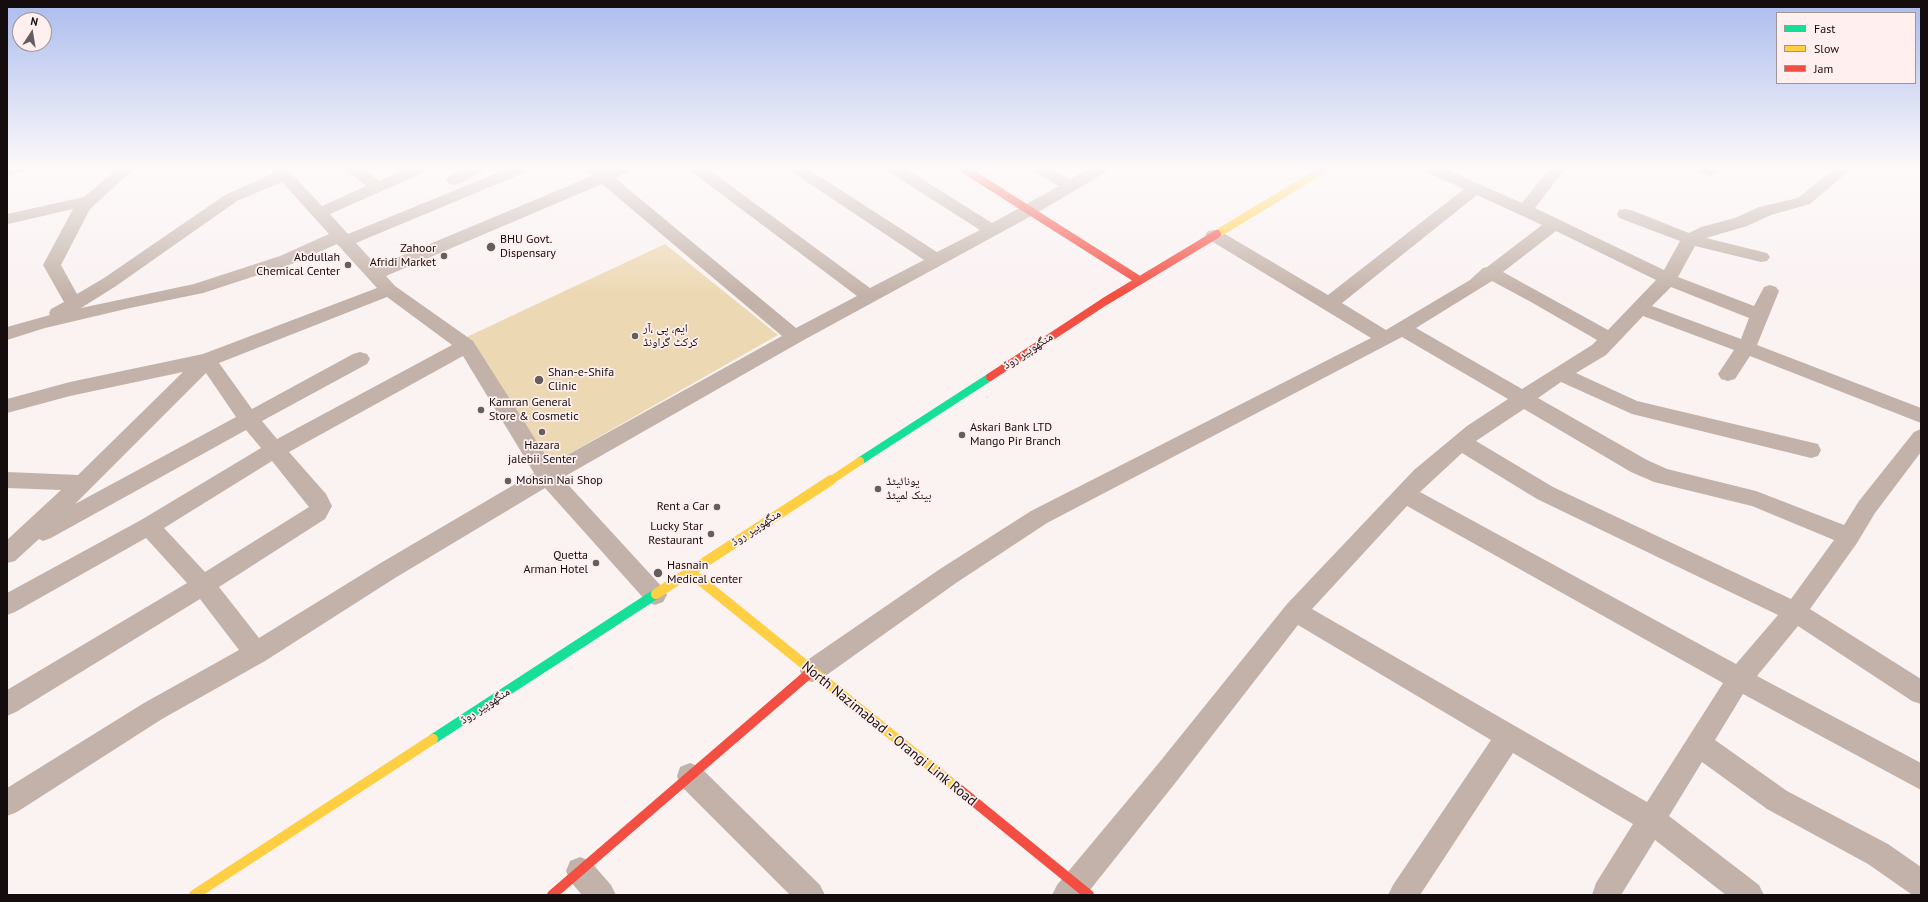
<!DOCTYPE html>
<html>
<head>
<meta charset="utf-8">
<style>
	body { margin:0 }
	#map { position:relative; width:1928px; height:902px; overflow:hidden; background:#fbf2f2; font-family:"PT Sans",sans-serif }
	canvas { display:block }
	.frame { position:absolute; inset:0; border:8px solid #150d0d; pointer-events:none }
	.legend { position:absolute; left:1776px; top:12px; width:140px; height:72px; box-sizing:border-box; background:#ffefee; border:1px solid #a19594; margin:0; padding:5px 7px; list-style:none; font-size:12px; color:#150d0d }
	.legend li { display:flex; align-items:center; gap:8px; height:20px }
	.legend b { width:20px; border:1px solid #a19594 }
	.north { position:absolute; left:12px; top:12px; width:40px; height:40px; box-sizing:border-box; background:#ffefee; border:1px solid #a19594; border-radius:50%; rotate:12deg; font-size:11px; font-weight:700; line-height:16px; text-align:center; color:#150d0d }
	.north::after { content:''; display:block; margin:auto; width:14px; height:18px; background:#665d5d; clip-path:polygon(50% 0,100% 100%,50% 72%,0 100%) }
</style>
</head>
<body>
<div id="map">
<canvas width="1928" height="902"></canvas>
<div class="frame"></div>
<ul class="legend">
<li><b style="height:5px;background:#16e098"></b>Fast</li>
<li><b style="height:5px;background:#ffcf43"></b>Slow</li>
<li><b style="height:5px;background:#f24e42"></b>Jam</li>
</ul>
<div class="north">N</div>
</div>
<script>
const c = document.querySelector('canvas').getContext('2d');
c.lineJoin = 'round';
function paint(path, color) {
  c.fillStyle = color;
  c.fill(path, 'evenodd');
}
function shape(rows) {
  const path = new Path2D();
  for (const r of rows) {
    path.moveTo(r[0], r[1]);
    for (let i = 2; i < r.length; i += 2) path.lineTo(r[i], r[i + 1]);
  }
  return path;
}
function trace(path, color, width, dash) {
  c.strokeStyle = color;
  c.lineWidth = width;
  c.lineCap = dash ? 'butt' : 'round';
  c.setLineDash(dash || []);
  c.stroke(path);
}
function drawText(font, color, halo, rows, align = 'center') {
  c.font = font + ' "PT Sans","Noto Naskh Arabic",sans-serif';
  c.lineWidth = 3.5;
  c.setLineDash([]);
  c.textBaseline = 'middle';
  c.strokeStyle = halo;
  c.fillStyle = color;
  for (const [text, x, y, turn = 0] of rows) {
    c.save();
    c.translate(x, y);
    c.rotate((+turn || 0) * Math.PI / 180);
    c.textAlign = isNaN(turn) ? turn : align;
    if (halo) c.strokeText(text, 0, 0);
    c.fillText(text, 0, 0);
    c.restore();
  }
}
paint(shape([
	[665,244,778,335,551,464,456,342]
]), '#ecd8b2');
paint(shape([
	[7,169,24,169,22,172,7,176,7,169],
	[117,169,134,169,90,209,61,265,77,294,104,278,225,195,274,173,271,169,287,169,322,206,366,186,346,169,364,169,379,181,406,169,427,169,425,172,330,214,348,234,507,169,528,169,526,172,356,243,377,266,592,176,586,169,603,169,605,170,630,169,628,172,615,178,796,328,857,296,692,172,690,169,708,169,870,288,924,260,792,172,790,169,808,169,937,252,980,230,889,172,887,169,906,169,992,223,1059,186,1034,172,1032,169,1051,169,1070,179,1089,169,1108,169,1106,172,1035,214,802,341,562,478,663,588,667,595,663,602,655,605,647,602,545,488,395,578,265,661,162,719,17,812,7,816,7,788,144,703,239,650,200,599,16,712,7,716,7,690,187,583,146,538,15,612,7,615,7,593,141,520,261,448,246,430,51,538,43,541,39,539,15,561,7,563,7,540,61,490,7,488,7,472,78,475,183,372,70,396,7,413,7,399,70,382,203,354,377,288,337,244,292,264,203,293,130,308,45,328,7,340,7,327,50,315,49,313,51,309,64,302,43,265,73,209,8,224,7,214,84,197,117,169],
	[282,182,329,234,280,256,194,284,81,308,116,286,237,201,282,182],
	[602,184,782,336,551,464,473,341,395,286,386,276,602,184],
	[387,297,452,345,277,439,262,421,367,364,370,359,367,354,360,352,353,354,252,409,219,363,387,297],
	[463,356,534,473,379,564,259,638,219,587,325,519,332,506,326,494,289,452,463,356],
	[206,373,236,417,75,504,206,373],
	[272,461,309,507,205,572,164,528,272,461],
	[464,169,484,169,482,172,460,183,454,185,448,183,446,180,448,177,464,169],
	[1424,169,1445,169,1522,203,1549,169,1565,169,1535,208,1664,270,1680,241,1619,218,1617,214,1619,210,1625,209,1631,210,1689,233,1701,227,1735,218,1759,207,1798,198,1834,169,1851,169,1810,204,1771,215,1747,226,1706,238,1767,253,1770,257,1767,261,1761,262,1695,246,1678,277,1754,306,1764,287,1770,285,1776,287,1779,291,1757,345,1921,408,1921,423,1750,356,1735,379,1728,381,1721,379,1718,374,1734,350,1643,316,1606,355,1576,373,1637,401,1818,444,1821,450,1818,456,1811,458,1632,414,1561,382,1538,398,1647,460,1667,469,1756,491,1844,525,1859,501,1914,432,1921,429,1921,452,1875,513,1857,543,1810,609,1921,679,1921,704,1912,701,1798,626,1757,676,1921,763,1921,790,1743,694,1715,740,1787,791,1888,844,1921,867,1921,895,1911,894,1868,864,1767,809,1702,762,1669,816,1759,885,1764,895,1726,895,1655,840,1621,895,1592,895,1596,883,1633,824,1513,753,1420,895,1388,895,1393,885,1491,740,1298,625,1176,782,1086,895,1052,895,1057,885,1158,764,1287,604,1414,470,1467,426,1508,399,1402,337,1047,523,956,583,821,679,812,682,803,679,800,671,803,663,940,569,1031,511,1371,338,1208,239,1205,235,1208,231,1214,230,1220,231,1328,295,1464,189,1426,172,1424,169],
	[1477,195,1542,225,1487,267,1483,268,1470,280,1386,330,1342,303,1477,195],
	[1556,231,1656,280,1608,330,1503,272,1556,231],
	[1492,281,1531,302,1597,340,1592,345,1522,389,1416,328,1492,281],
	[1671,287,1749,318,1741,339,1652,306,1671,287],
	[1524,409,1631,472,1654,482,1752,506,1834,540,1791,599,1553,487,1476,441,1524,409],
	[1462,453,1537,499,1778,615,1736,664,1420,492,1462,453],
	[1407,506,1723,683,1647,802,1312,609,1407,506],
	[1696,169,1716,169,1718,171,1716,174,1710,176,1698,172,1696,169],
	[690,763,700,767,820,885,825,895,790,895,680,785,677,776,680,767,690,763],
	[580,857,590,861,611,885,616,895,582,895,570,881,566,871,570,861,580,857]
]), '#c3b2a9');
trace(shape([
	[860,461,990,377]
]), '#16e098', 8);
trace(shape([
	[433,739,656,594]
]), '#16e098', 10);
trace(shape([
	[1217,234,1324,169],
	[830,481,860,461]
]), '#ffcf43', 8);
trace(shape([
	[690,572,960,790],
	[656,594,831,480],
	[194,895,433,739]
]), '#ffcf43', 10);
trace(shape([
	[964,169,1139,280],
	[990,377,1104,302,1217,234]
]), '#f24e42', 8);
trace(shape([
	[960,790,1089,895],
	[552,895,812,671]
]), '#f24e42', 10);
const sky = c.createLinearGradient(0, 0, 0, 295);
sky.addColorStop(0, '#abbcee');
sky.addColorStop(0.57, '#fdf9f9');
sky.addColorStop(1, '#fdf9f900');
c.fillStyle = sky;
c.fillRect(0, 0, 1928, 295);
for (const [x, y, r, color] of [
	[491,247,5,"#665d5d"],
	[444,256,4,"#665d5d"],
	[348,265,4,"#665d5d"],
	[635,336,4,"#665d5d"],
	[539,380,5,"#665d5d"],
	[481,410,4,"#665d5d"],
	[542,432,4,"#665d5d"],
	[962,435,4,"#665d5d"],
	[508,481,4,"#665d5d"],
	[878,489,4,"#665d5d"],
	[717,507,4,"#665d5d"],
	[711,534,4,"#665d5d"],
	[596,563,4,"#665d5d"],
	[658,573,5,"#665d5d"]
]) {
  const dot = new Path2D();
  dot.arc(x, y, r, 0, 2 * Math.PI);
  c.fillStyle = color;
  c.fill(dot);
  trace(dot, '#ffefee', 1.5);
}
drawText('12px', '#150d0d', '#ffefee', [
	["BHU Govt.",500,240],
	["Dispensary",500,254],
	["Zahoor",436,249,"right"],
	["Afridi Market",436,263,"right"],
	["Abdullah",340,258,"right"],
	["Chemical Center",340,272,"right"],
	["ایم، پی ،آر",643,329],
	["کرکٹ گراونڈ",643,343],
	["Shan-e-Shifa",548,373],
	["Clinic",548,387],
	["Kamran General",489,403],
	["Store & Cosmetic",489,417],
	["Askari Bank LTD",970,428],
	["Mango Pir Branch",970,442],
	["Hazara",542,446,"center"],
	["jalebii Senter",542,460,"center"],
	["Mohsin Nai Shop",516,481],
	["یونائیٹڈ",886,482],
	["بینک لمیٹڈ",886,496],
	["Rent a Car",709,507,"right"],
	["Lucky Star",703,527,"right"],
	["Restaurant",703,541,"right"],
	["Quetta",588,556,"right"],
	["Arman Hotel",588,570,"right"],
	["Hasnain",667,566],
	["Medical center",667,580]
], 'left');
drawText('12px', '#150d0d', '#ffefee', [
	["منگھوپیر روڈ",1028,351,-33],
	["منگھوپیر روڈ",756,528,-33],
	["منگھوپیر روڈ",485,706,-33]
]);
drawText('14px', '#150d0d', '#ffefee', [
	["North Nazimabad - Orangi Link Road",889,734,39]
]);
</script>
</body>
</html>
